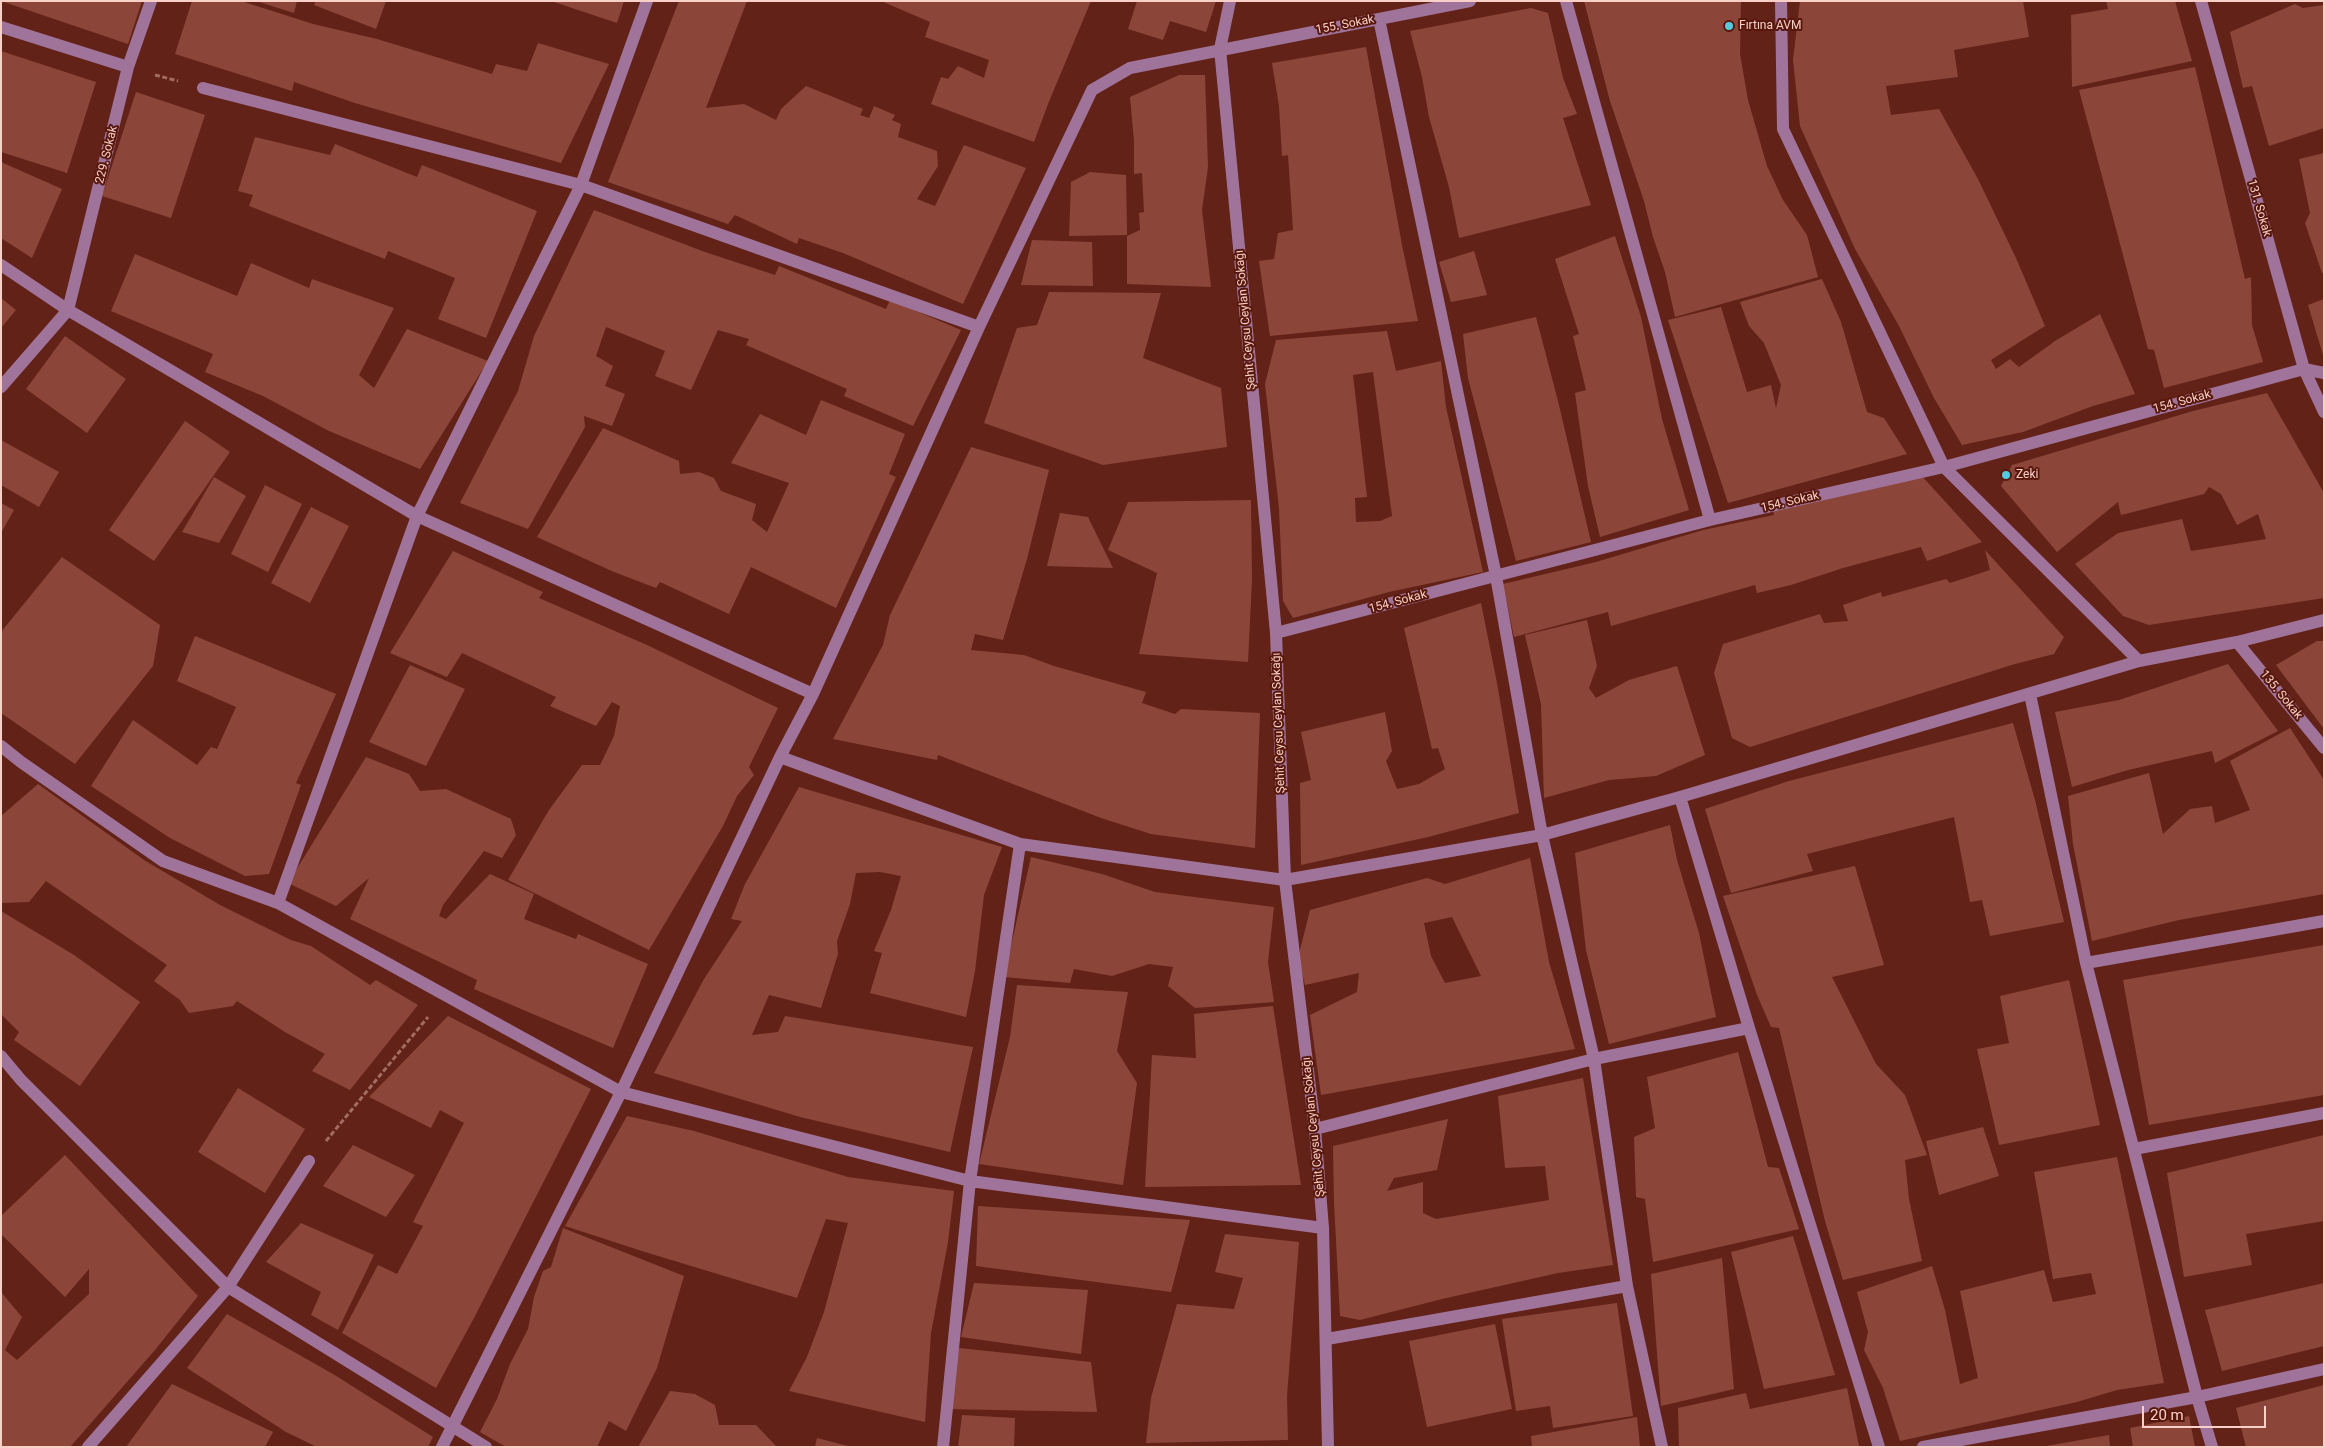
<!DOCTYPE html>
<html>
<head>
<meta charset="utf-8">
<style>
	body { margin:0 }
	#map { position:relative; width:2325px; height:1448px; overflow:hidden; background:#632217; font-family:Roboto,sans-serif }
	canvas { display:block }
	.frame { position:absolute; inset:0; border:2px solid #f9d0c7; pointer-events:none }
	.scale { position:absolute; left:2142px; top:1406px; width:124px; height:22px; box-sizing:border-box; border:2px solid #f9d0c7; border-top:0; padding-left:6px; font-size:15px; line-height:18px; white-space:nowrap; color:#f9d0c7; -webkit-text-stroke:4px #57170d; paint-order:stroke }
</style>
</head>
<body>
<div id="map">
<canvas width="2325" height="1448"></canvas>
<div class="frame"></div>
<div class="scale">20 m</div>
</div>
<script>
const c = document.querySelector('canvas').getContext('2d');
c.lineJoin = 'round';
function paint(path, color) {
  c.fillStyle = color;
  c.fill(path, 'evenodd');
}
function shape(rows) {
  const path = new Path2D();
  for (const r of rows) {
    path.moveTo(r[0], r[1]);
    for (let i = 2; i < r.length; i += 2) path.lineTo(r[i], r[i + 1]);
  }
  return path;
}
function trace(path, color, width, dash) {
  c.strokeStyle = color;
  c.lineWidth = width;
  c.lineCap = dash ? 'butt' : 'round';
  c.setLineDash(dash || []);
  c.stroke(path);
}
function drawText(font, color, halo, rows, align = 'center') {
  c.font = font + ' Roboto,sans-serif';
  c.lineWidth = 4;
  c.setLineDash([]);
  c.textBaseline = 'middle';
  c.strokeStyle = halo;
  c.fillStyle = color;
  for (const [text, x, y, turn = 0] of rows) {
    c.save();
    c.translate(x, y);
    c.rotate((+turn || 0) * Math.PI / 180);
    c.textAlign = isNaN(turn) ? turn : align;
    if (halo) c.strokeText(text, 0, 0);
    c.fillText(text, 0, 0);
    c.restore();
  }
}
paint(shape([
	[1,1,142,1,128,44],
	[192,1,241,1,313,24,377,39,492,74,496,64,527,71,538,43,609,64,561,163,355,103,294,82,292,91,175,54],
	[256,1,297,1,294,13],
	[316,1,386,1,376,29,314,5],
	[551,1,624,1,617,23],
	[679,1,747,1,706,108,744,104,776,120,781,109,806,86,863,109,860,115,869,118,874,106,895,115,892,120,901,124,898,137,937,151,938,166,917,199,935,206,964,145,1026,168,963,304,843,253,799,238,797,244,735,215,728,224,608,182],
	[881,1,1091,1,1048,104,1034,142,931,104,941,77,948,79,958,66,984,78,989,60,925,37,930,22],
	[1137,1,1216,1,1206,32,1170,21,1163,40,1128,29],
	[1584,1,1741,1,1740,54,1748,100,1767,166,1783,200,1807,235,1818,277,1675,317,1665,272,1653,237,1644,201,1610,101],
	[1800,1,2023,1,2029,37,1954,50,1958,77,1886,86,1891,115,1939,109,1978,179,2016,258,2045,326,1991,360,1996,369,2010,359,2019,367,2055,341,2100,314,2135,394,2093,406,2023,432,1962,445,1934,398,1899,326,1855,249,1800,126,1793,60],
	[2106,1,2175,1,2192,61,2072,87,2071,15,2108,9],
	[2295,4,2303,8,2324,5,2324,128,2269,146,2252,86,2243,88,2230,32],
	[1531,8,1548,13,1563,78,1577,114,1563,118,1591,205,1459,238,1449,187,1429,117,1422,77,1410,31],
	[1366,47,1402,245,1418,321,1270,336,1259,261,1274,259,1278,233,1293,230,1288,155,1282,156,1279,106,1272,63],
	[1,51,96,82,67,173,1,152],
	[2195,67,2245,279,2251,277,2252,325,2263,362,2164,388,2154,350,2148,349,2079,90],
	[1179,75,1205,75,1208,167,1202,210,1211,287,1127,284,1127,236,1140,230,1139,213,1144,212,1142,173,1134,174,1134,141,1130,97],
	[136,92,205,115,171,218,102,196],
	[255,137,330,155,335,144,417,177,422,165,537,211,486,338,438,319,455,278,388,251,385,259,249,206,253,195,238,191],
	[2324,153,2324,272,2322,273,2305,223,2310,213,2299,159],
	[1,162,62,189,32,258,1,238],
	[1090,172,1126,175,1127,235,1069,236,1071,182],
	[594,210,705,252,775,275,779,266,886,309,890,300,961,330,913,426,844,396,847,389,746,345,749,339,718,330,691,390,655,376,665,351,606,327,596,356,613,366,605,386,625,394,612,426,584,416,585,427,528,529,460,503,518,391,534,336],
	[1615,236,1641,317,1662,419,1689,510,1600,537,1588,486,1575,393,1586,390,1573,336,1579,334,1555,259],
	[1032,240,1092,242,1093,286,1021,285],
	[1474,251,1487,295,1451,302,1439,262],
	[135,254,237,296,251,263,309,288,312,279,394,308,359,375,374,388,407,329,488,361,420,469,329,431,263,396,205,372,213,354,111,311],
	[1822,279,1841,322,1867,412,1884,418,1907,454,1728,503,1668,320,1721,307,1747,392,1771,385,1776,408,1781,385,1764,343,1749,326,1740,302],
	[1049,292,1161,293,1143,358,1221,388,1227,447,1103,465,984,423,1017,328,1037,325],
	[1,298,16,310,1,328],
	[2324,299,2324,355,2323,355,2308,305],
	[1536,317,1558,401,1591,542,1516,561,1468,378,1463,334],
	[1387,331,1396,371,1441,361,1446,407,1483,572,1389,592,1293,618,1283,601,1279,508,1265,384,1276,340],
	[1373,372,1392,516,1380,521,1356,522,1355,498,1367,497,1353,375],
	[65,336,126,379,87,433,26,389],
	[2267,393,2324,493,2324,598,2149,625,2123,616,2075,564,2118,533,2182,519,2191,551,2266,539,2258,514,2237,525,2221,494,2209,487,2204,494,2121,515,2118,502,2057,552,2001,486,2012,465,2193,411],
	[821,400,905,434,889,474,896,477,836,608,751,567,729,614,660,582,656,588,614,572,537,537,603,428,679,461,680,474,699,472,714,478,721,491,756,504,752,520,767,532,789,483,731,463,760,414,806,435],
	[185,421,230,452,154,561,109,530],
	[1,440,59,472,39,507,1,485],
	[971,447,1049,470,1027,559,1003,640,975,634,971,650,1024,655,1054,666,1146,692,1142,703,1175,714,1181,709,1260,713,1255,848,1151,834,1101,818,938,755,937,760,833,739,883,645,890,615],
	[1920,474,1982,542,1927,561,1921,547,1843,568,1791,585,1757,593,1755,585,1611,626,1608,612,1514,637,1503,584,1596,562,1703,530,1774,515,1772,506],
	[214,477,246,496,219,543,182,532],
	[265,485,302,504,268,572,231,554],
	[1251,500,1252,580,1248,662,1139,654,1157,573,1108,550,1128,502],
	[1,503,14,510,1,533],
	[311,507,349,526,310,603,271,583],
	[1060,513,1088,517,1113,568,1047,566],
	[1985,550,2064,637,2054,654,2015,664,1750,747,1732,738,1714,673,1723,644,1820,614,1824,623,1848,621,1843,605,1881,592,1882,597,1946,579,1950,583,1990,570],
	[453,551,543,592,539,598,647,645,778,708,749,767,754,775,737,796,723,826,649,950,508,880,549,810,582,765,600,765,614,736,620,706,612,702,596,726,550,706,556,697,462,653,447,677,390,653],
	[62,557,160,625,153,666,75,764,1,713,1,632],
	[1481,603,1497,683,1519,813,1428,837,1301,865,1300,783,1311,780,1301,732,1385,712,1392,751,1386,761,1397,789,1419,784,1445,769,1438,748,1432,749,1404,628],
	[1587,620,1597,666,1589,688,1596,698,1629,680,1677,666,1705,755,1656,776,1609,780,1544,798,1541,704,1525,635],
	[195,636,336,694,296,783,301,785,269,874,245,876,170,838,91,786,133,720,197,765,211,747,217,749,236,707,177,681],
	[2317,641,2324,641,2324,729,2276,665],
	[2228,664,2278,731,2215,763,2212,751,2128,770,2072,787,2055,712,2119,700],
	[410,665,465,689,426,766,369,742],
	[2013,723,2035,800,2064,922,1990,936,1982,900,1970,902,1954,817,1807,854,1813,871,1731,893,1705,809,1789,781],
	[2290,728,2324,780,2324,894,2179,920,2092,941,2073,844,2068,796,2149,773,2163,834,2190,809,2212,806,2215,823,2250,810,2230,761],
	[366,757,409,774,420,791,446,789,511,819,516,835,502,858,484,851,443,905,439,916,446,919,490,874,534,894,524,919,576,939,578,934,648,964,613,1048,474,989,477,980,350,919,369,878,336,906,288,883],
	[38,784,144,860,220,905,291,940,311,946,370,985,376,980,418,1005,350,1090,312,1071,325,1054,285,1032,237,1001,233,1006,189,1013,180,1000,154,981,167,965,46,881,29,902,1,903,1,816],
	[799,787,1002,847,984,895,975,971,966,1017,870,993,882,953,874,951,891,910,901,876,880,872,856,873,850,904,837,941,838,954,821,1008,769,995,752,1035,778,1032,785,1016,973,1047,950,1152,800,1117,654,1073,704,979,742,921,731,919,745,884],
	[1670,825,1677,860,1699,933,1716,1017,1609,1044,1586,950,1575,853],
	[1031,857,1102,874,1155,892,1274,907,1268,962,1274,1002,1195,1008,1168,986,1173,967,1149,964,1112,976,1074,969,1070,983,1004,977],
	[1530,858,1549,962,1575,1049,1321,1095,1310,1015,1357,992,1359,973,1305,985,1298,958,1310,910,1427,878,1445,884],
	[1452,917,1481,976,1445,983,1431,956,1424,923],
	[1855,866,1884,965,1832,977,1876,1064,1905,1095,1927,1155,1905,1160,1909,1199,1922,1261,1843,1280,1825,1221,1779,1028,1771,1027,1757,995,1723,896],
	[1,911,74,955,140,1002,80,1086,14,1040,19,1032,1,1014],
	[2324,945,2324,1095,2149,1125,2123,980],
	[2069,980,2100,1125,1999,1145,1977,1049,2009,1043,2000,996],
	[1017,985,1128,992,1117,1051,1137,1083,1123,1185,979,1164,1010,1037],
	[1273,1006,1301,1185,1145,1187,1152,1055,1196,1058,1194,1014],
	[448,1016,591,1089,474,1318,436,1388,342,1333,378,1265,397,1274,423,1226,413,1222,464,1123,440,1110,431,1128,369,1097],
	[1738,1052,1768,1167,1779,1168,1799,1229,1653,1262,1645,1199,1636,1197,1634,1137,1655,1128,1647,1077],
	[1583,1078,1613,1265,1558,1273,1442,1299,1360,1320,1340,1316,1334,1203,1333,1146,1448,1119,1437,1170,1394,1178,1387,1191,1423,1182,1423,1213,1436,1219,1549,1200,1545,1166,1505,1168,1498,1096],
	[238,1088,305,1129,265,1193,198,1152],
	[627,1116,694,1131,848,1177,954,1191,948,1242,931,1333,925,1422,789,1391,807,1357,824,1312,848,1223,826,1219,797,1298,645,1252,565,1226],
	[1983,1127,1999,1176,1939,1195,1926,1141],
	[2324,1135,2324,1221,2246,1234,2252,1265,2184,1277,2167,1173],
	[353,1145,415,1175,386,1217,323,1186],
	[65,1155,198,1296,155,1350,70,1447,1,1447,1,1292,22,1317,5,1350,17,1360,89,1294,89,1269,65,1297,1,1234,1,1216],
	[2117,1157,2164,1383,2117,1390,2077,1402,1900,1441,1883,1388,1864,1350,1868,1332,1857,1292,1932,1266,1945,1310,1960,1384,1978,1378,1960,1291,2044,1270,2053,1302,2096,1294,2091,1273,2053,1279,2034,1172],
	[978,1206,1190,1220,1171,1292,976,1266],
	[301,1223,374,1255,338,1330,311,1315,321,1292,266,1262],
	[563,1228,684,1276,657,1368,626,1431,609,1421,597,1447,506,1447,480,1432,497,1399,510,1364,528,1329,534,1297,543,1271,551,1267],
	[1225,1234,1299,1242,1287,1396,1288,1440,1146,1443,1151,1398,1177,1304,1234,1309,1243,1278,1215,1272],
	[1793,1236,1835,1375,1764,1389,1731,1252],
	[1722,1258,1734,1389,1661,1406,1651,1274],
	[974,1283,1088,1290,1081,1354,961,1337],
	[2324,1283,2324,1346,2222,1371,2205,1310],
	[1617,1303,1633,1416,1553,1428,1550,1406,1516,1411,1502,1319],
	[227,1314,333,1374,433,1437,428,1447,317,1447,286,1432,187,1368],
	[1495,1324,1512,1409,1427,1427,1409,1341],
	[959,1348,1091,1362,1097,1412,947,1409],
	[172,1384,273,1432,265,1447,126,1447],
	[2324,1385,2324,1447,2246,1447,2236,1408],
	[1847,1388,1859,1446,1679,1447,1678,1408,1746,1393,1750,1409],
	[670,1391,695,1394,715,1405,719,1425,756,1425,777,1447,638,1447],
	[962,1415,1015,1418,1014,1447,958,1447],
	[2189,1416,2195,1447,2133,1447,2130,1428],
	[1637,1417,1640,1447,1532,1447,1531,1436],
	[2109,1435,2110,1447,2046,1447,2046,1446],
	[817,1438,848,1446,848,1447,815,1447]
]), '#8b4639');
trace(shape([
	[155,75,178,81],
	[326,1141,428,1017]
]), '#a36c62', 3, [5, 2.5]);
trace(shape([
	[1230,1,1220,49,1276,633,1285,880,1315,1129,1323,1228,1328,1447],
	[1566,1,1710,520],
	[1781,1,1783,129,1944,467,2139,661],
	[2201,1,2304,369,2324,412],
	[1379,19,1496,576,1542,835,1594,1059,1627,1286,1662,1447],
	[1,27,128,67],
	[203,88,581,185,979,327],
	[1,265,68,310,417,516,813,694],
	[1,387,68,310,128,67,151,1],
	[1276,633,1710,520,1944,467,2304,369,2324,373],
	[2237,642,2324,748],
	[2030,694,2086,963,2197,1397,2212,1447],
	[1,746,21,762,163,861,278,903,621,1092,970,1181,1323,1228],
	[780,757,1020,844,1285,880,1542,835,1680,797,2139,661,2237,642,2324,620],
	[1680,797,1749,1028,1879,1447],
	[278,903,417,516,581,185,647,1],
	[2086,963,2324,921],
	[1,1056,21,1080,228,1287,486,1447],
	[1315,1129,1594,1059,1749,1028],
	[2134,1149,2324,1113],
	[1327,1339,1627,1286],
	[88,1447,228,1287,309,1161],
	[442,1447,621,1092,780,757,813,694,979,327,1092,90,1130,68,1470,1],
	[943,1447,970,1181,1020,844],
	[1923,1447,2197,1397,2324,1369]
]), '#a0749a', 12);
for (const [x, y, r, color] of [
	[1729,26,5,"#55cadf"],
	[2006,475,5,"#55cadf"]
]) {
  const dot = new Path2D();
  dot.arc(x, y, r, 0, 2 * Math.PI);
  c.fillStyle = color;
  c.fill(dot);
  trace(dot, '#57170d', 2);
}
drawText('12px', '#f9d0c7', '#57170d', [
	["155. Sokak",1345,25,-11],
	["229. Sokak",107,155,-76],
	["131. Sokak",2259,208,74],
	["Şehit Ceysu Ceylan Sokağı",1246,320,-95],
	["154. Sokak",2182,402,-15],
	["154. Sokak",1790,502,-13],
	["154. Sokak",1398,602,-15],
	["135. Sokak",2281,695,51],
	["Şehit Ceysu Ceylan Sokağı",1279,723,-92],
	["Şehit Ceysu Ceylan Sokağı",1314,1127,-96]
]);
drawText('12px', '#f9d0c7', '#57170d', [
	["Fırtına AVM",1739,26],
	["Zeki",2016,475]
], 'left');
</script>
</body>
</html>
